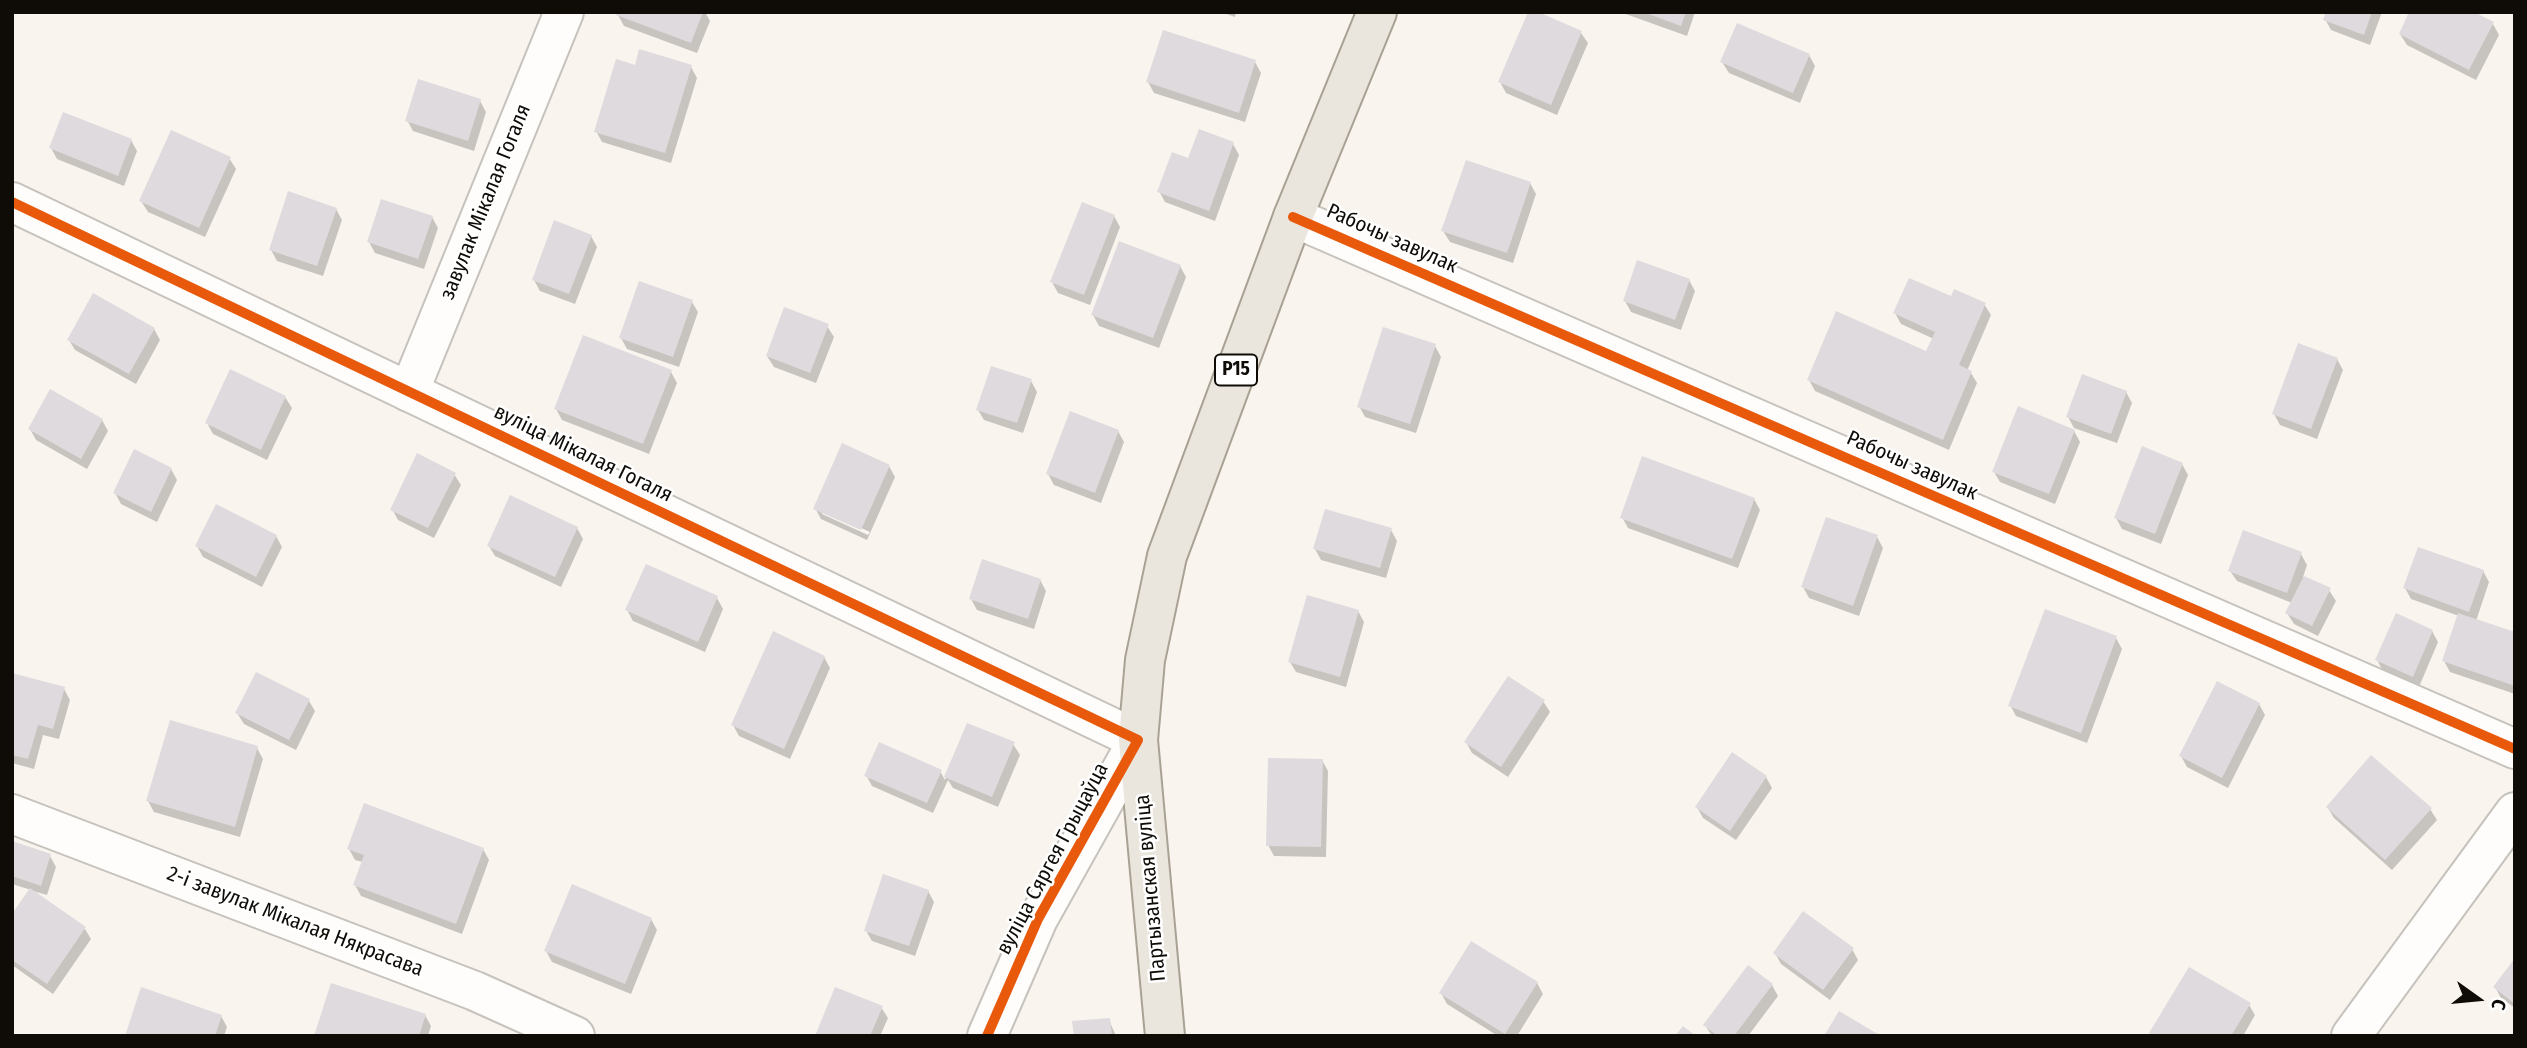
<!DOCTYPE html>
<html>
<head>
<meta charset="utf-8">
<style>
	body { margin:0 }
	#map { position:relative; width:2527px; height:1048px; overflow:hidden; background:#f9f4ee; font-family:"Fira Sans Condensed",sans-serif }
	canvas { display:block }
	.frame { position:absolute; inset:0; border:14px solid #0f0c07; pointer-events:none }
	.north { position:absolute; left:2443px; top:964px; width:70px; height:70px; -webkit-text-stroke:5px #fff; paint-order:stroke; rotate:105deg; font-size:19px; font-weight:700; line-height:28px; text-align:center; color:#0f0c07 }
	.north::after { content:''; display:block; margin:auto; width:24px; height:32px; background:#0f0c07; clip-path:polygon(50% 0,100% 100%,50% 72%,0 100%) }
</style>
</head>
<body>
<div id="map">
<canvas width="2527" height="1048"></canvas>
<div class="frame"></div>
<div class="north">С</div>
</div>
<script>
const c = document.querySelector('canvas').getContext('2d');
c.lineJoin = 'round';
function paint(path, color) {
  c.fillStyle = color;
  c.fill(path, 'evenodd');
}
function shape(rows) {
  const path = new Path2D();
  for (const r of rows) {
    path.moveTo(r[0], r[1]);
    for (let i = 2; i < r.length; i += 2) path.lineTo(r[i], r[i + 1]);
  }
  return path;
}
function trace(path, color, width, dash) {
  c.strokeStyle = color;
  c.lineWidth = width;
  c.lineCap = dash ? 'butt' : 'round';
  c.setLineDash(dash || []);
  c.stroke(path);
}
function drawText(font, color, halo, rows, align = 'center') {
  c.font = font + ' "Fira Sans Condensed",sans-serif';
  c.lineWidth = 5;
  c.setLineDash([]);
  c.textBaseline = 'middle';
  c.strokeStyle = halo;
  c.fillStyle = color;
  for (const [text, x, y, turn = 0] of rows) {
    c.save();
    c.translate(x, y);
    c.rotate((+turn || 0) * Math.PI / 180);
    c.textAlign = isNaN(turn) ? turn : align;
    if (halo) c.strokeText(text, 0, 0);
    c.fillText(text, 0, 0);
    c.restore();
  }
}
paint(shape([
	[619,12,705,12,710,21,697,53,624,26,618,15],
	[1221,12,1236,12,1235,17],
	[1620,12,1695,12,1687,36],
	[2328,12,2382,12,2370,45,2331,30,2325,19],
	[2493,24,2499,35,2476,80,2407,45,2400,34],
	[1581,33,1588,43,1557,115,1506,93,1500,82],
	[1809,55,1815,66,1800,103,1729,73,1722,62],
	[1255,62,1261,73,1245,122,1154,93,1148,82],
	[637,67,691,67,697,78,671,163,602,142,596,131],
	[480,101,486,112,474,151,413,131,407,120],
	[131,140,137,151,124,186,57,159,51,148],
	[1233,144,1239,155,1215,221,1165,202,1159,191,1189,160],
	[229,158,236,169,205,237,148,212,141,201],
	[1530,183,1536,194,1513,263,1450,242,1443,231],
	[336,209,342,220,323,276,277,261,271,250],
	[1114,216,1120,227,1090,305,1058,293,1052,282],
	[432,217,438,228,424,269,375,253,369,242],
	[591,236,597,247,575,304,540,291,534,280],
	[1180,266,1186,277,1159,348,1099,326,1093,315],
	[1689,280,1695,291,1681,330,1631,312,1625,301],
	[1952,299,1984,304,1991,315,1967,371,1971,373,1977,383,1949,450,1815,391,1809,380,1927,354,1934,339,1901,324,1895,313],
	[692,302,698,312,679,367,627,349,621,338],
	[827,326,834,337,816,383,774,367,767,356],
	[154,329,160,340,136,384,75,350,69,340],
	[1435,346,1441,357,1416,433,1365,417,1359,406],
	[2337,359,2343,370,2317,439,2280,425,2274,414],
	[671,372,677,383,649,454,562,420,556,409],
	[1031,381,1037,392,1023,433,984,420,978,410],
	[2126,392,2132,403,2117,443,2074,428,2068,417],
	[285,397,292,408,267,460,213,434,207,423],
	[102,420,108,431,87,469,36,440,30,429],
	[1118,431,1124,442,1101,503,1054,485,1048,474],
	[2074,431,2080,442,2055,504,2000,482,1994,472],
	[2182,464,2188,475,2161,544,2122,529,2116,518],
	[889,466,895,477,867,540,821,519,815,508],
	[822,510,870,532,868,535,822,514],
	[171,469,177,480,157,522,121,504,115,493],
	[454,474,461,485,434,538,398,520,392,509],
	[1754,499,1760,510,1738,568,1628,528,1622,517],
	[577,528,583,539,561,587,495,556,489,546],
	[1391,530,1397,541,1386,578,1321,560,1315,549],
	[276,536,282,547,262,587,203,557,197,546],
	[1877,537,1883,548,1859,616,1809,598,1803,587],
	[2301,554,2307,565,2303,577,2329,590,2336,601,2318,636,2294,624,2287,613,2292,603,2237,581,2230,571],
	[2483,571,2489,582,2476,621,2515,634,2515,694,2450,672,2444,661,2459,616,2411,599,2405,588],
	[1040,580,1046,591,1034,629,977,610,971,599],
	[717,598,723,609,705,652,633,621,627,610],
	[1358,611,1364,622,1346,687,1296,672,1290,662],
	[2432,631,2438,642,2419,687,2383,671,2377,660],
	[2116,638,2122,649,2087,743,2016,716,2010,705],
	[824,657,830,668,790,759,739,736,733,725],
	[12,680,64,689,70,700,59,739,43,735,34,769,12,763],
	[309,701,315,711,296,750,244,724,237,713],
	[1543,701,1550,712,1508,777,1472,753,1466,742],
	[2259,704,2265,715,2228,788,2187,767,2181,756],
	[968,725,1013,744,1020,755,998,807,953,788,948,780,933,813,872,786,866,775,940,771,945,780],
	[257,748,263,759,240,837,154,812,148,801],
	[1322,760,1328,771,1326,857,1274,856,1268,845],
	[1766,777,1772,788,1736,840,1703,818,1697,807],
	[2328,808,2430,809,2437,820,2392,870,2334,818],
	[12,843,50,856,56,867,47,895,33,891,85,929,91,939,53,994,12,965,12,917,31,890,12,884],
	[349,849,483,849,489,860,462,934,361,896,355,885,363,862,355,860],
	[928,891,934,902,915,956,872,941,866,931],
	[651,919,657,930,631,994,552,962,546,951],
	[1852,949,1858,960,1830,1000,1781,964,1775,953],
	[2515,961,2515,1008,2501,998,2495,987],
	[1537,983,1543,994,1517,1036,1498,1036,1447,1004,1441,993],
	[1772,985,1778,996,1748,1036,1712,1036,1705,1025],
	[2249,1005,2255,1015,2243,1036,2153,1036,2152,1033],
	[881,1007,888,1018,880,1036,816,1036],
	[425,1015,431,1026,428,1036,316,1036],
	[221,1016,227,1027,224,1036,127,1036],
	[1109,1020,1116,1036,1075,1036]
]), '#0003');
paint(shape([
	[617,12,703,12,691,43,616,15],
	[1528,12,1538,12,1582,31,1551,105,1498,82],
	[1643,12,1686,12,1681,26],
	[2326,12,2372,12,2364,35,2323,20],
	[2409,12,2474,12,2494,22,2469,70,2399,34],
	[1737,23,1810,54,1793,93,1720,62],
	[1163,30,1256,60,1239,113,1146,82],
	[639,49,692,65,665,153,594,132,616,59,635,65],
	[418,79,481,99,468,141,405,121],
	[63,112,132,139,118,176,49,148],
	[1199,129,1234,142,1209,211,1157,192,1172,152,1188,158],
	[171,130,231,157,199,228,139,201],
	[1466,160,1531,182,1507,253,1441,231],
	[288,191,337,208,317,266,269,250],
	[381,199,433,216,418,259,367,242],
	[1082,202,1115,215,1084,295,1050,282],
	[554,220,592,235,569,294,532,280],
	[1119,241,1181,265,1153,338,1091,315],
	[1637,260,1690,279,1675,320,1623,301],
	[1909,278,1951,296,1954,289,1986,303,1959,365,1972,371,1943,440,1807,380,1836,311,1926,351,1935,332,1893,313],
	[639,281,693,300,673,357,619,338],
	[93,293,155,328,129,374,67,340],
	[784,307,829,324,810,373,766,356],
	[1383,327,1436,344,1410,424,1357,407],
	[583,335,672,370,643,444,554,409],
	[2298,343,2338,358,2311,429,2272,414],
	[991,366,1032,379,1017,423,976,410],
	[230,369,286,396,261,450,205,423],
	[2082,374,2127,391,2111,434,2066,417],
	[50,389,103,419,81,459,28,429],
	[2018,406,2075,430,2049,494,1992,472],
	[1070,411,1119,430,1095,493,1046,474],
	[842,443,890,465,861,530,813,509],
	[2142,446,2183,463,2155,534,2114,518],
	[134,449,172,468,151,512,113,493],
	[417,453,456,473,428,528,390,510],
	[1642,456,1755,498,1732,559,1620,518],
	[510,495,578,527,555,577,487,546],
	[216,504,277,535,256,577,195,546],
	[1325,509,1392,528,1380,568,1313,549],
	[1826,517,1878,535,1853,606,1801,587],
	[2243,530,2302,552,2287,593,2228,571],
	[2418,547,2484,570,2469,612,2403,588],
	[982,559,1041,579,1028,619,969,599],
	[646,564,718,596,698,642,625,610],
	[2304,576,2331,588,2312,626,2285,613],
	[1307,595,1359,610,1340,677,1288,662],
	[2045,609,2117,636,2081,733,2008,706],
	[2396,613,2433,630,2413,677,2375,660],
	[2458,613,2515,632,2515,686,2442,661],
	[773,631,825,656,784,749,731,725],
	[256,672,310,699,289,740,235,713],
	[12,673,65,687,53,729,38,725,28,759,12,755],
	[1508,676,1545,700,1501,767,1464,742],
	[2217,681,2260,703,2222,778,2179,756],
	[170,720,258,746,235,827,146,801],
	[967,723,1015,742,992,797,944,777],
	[879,742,942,770,927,803,864,776],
	[1732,752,1767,776,1730,831,1695,807],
	[2371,755,2432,808,2385,860,2326,807],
	[1268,758,1323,759,1321,847,1266,846],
	[364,803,484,848,456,924,353,885,364,855,347,849],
	[12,841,51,854,41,886,12,876],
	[883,874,929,890,909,946,864,931],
	[572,884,652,918,625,984,544,951],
	[30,888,86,927,47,984,12,960,12,914],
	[1803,911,1854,948,1823,990,1773,953],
	[1471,941,1538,982,1505,1034,1439,993],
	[2515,958,2515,1004,2493,987],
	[1748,965,1773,984,1734,1036,1718,1036,1703,1025],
	[2189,967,2251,1003,2231,1036,2154,1036,2149,1033],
	[331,983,426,1014,419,1036,314,1036],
	[141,987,222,1015,215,1036,125,1036],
	[835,987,883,1006,870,1036,815,1036],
	[1839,1011,1881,1036,1824,1036],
	[1110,1018,1112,1036,1074,1036,1072,1021],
	[1683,1026,1696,1036,1675,1036]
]), '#dedade');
const minor = shape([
	[1293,217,2515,749],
	[409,392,564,12],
	[12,814,475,991,575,1036],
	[987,1036,1038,919,1138,740],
	[2351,1036,2515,812]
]);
const tertiary = shape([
	[12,202,1138,740]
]);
const primary = shape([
	[1165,1036,1138,740,1145,660,1167,556,1293,217,1377,12]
]);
trace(minor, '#c6c2bc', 42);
trace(tertiary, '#c6c2bc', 42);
trace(primary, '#a9a193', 42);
trace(minor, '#fefdfc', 38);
trace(tertiary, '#fefdfc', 38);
trace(primary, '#eae6de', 38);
trace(shape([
	[12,202,1138,740,1038,919,987,1036],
	[1293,217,2515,749]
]), '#e8590c', 10);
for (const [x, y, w] of [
	[1236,370,42]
]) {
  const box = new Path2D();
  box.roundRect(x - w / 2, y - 15.5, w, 31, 5);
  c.fillStyle = '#fff';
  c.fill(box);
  trace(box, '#0f0c07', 2);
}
drawText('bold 19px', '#0f0c07', null, [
	["Р15",1236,370]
]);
drawText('21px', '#0f0c07', '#fff', [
	["завулак Мікалая Гогаля",486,202,-68],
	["Рабочы завулак",1392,239,24],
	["вуліца Мікалая Гогаля",583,454,26],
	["Рабочы завулак",1912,466,24],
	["вуліца Сяргея Грыцаўца",1053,859,-62],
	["Партызанская вуліца",1151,888,-95],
	["2-і завулак Мікалая Някрасава",295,922,21]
]);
</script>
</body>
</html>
